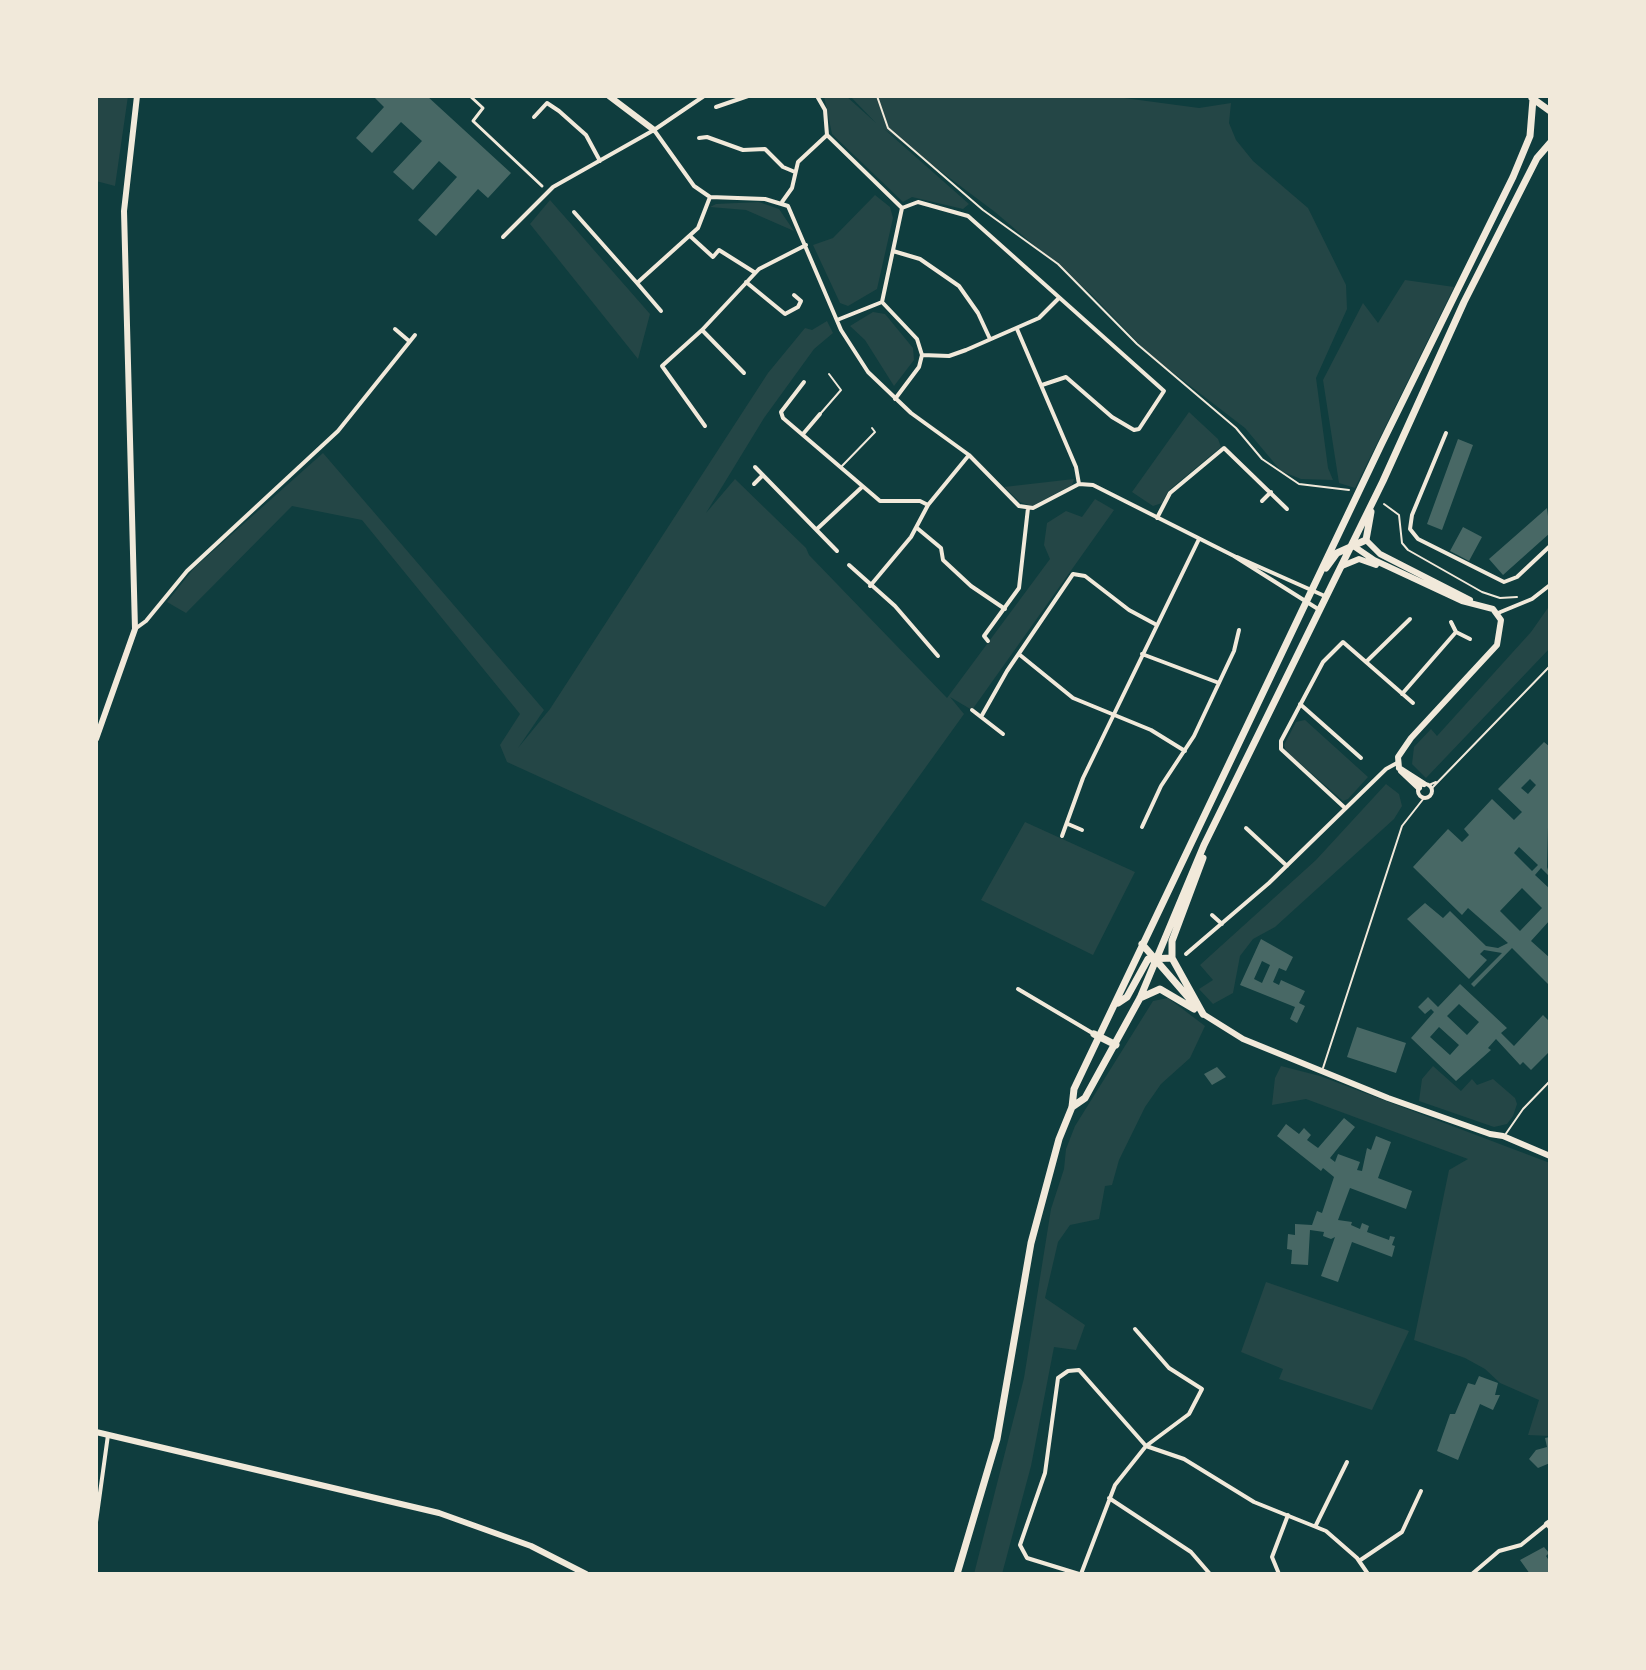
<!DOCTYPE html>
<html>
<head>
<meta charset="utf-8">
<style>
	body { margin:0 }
	#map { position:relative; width:1646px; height:1670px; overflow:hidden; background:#0f3d3e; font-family:"Fira Sans Condensed",sans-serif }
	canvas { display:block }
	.frame { position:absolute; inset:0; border:98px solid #f1e9da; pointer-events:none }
</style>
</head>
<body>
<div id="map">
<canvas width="1646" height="1670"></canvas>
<div class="frame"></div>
</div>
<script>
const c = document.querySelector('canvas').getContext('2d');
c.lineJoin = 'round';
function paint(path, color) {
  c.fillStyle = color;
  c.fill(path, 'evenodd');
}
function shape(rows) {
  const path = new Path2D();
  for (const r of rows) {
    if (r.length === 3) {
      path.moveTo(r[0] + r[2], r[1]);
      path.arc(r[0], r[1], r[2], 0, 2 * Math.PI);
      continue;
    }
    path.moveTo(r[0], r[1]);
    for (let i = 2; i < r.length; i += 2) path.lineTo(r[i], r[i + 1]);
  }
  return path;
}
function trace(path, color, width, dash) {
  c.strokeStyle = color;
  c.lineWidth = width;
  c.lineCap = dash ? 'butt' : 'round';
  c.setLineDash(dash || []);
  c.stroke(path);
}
paint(shape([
	[96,96,128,96,115,186,96,181],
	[824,96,846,96,876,123,850,96,1109,96,1199,108,1231,103,1229,123,1236,140,1253,161,1308,208,1346,285,1347,309,1316,378,1328,468,1333,480,1301,479,1281,471,1245,428,1150,355,1091,294,995,212,883,128,969,204,963,209,912,197,903,202,832,134],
	[875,195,890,207,893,218,877,289,848,306,840,303,813,245,833,238],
	[550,200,650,314,638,359,530,224],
	[759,202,779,209,794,231,746,210,710,207,716,204],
	[1405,280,1454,287,1355,488,1339,483,1323,380,1363,303,1378,323],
	[873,312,885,314,913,348,914,360,894,386,865,340,850,326],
	[827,321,833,333,814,349,764,418,706,513,735,479,806,548,809,555,947,698,1050,559,1044,545,1047,523,1066,511,1082,517,1095,499,1114,510,972,710,950,697,964,714,825,907,507,762,500,745,520,714,362,520,292,506,186,613,167,602,194,568,323,453,544,710,518,748,550,709,768,373,805,328,812,330],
	[1189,412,1218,439,1221,447,1168,491,1162,503,1153,506,1132,492],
	[1074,479,1072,485,1032,506,1020,502,1004,487],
	[1550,605,1550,648,1426,778,1412,764,1414,747,1431,729,1437,736,1531,632],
	[1305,720,1368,777,1348,799,1343,801,1286,751,1284,745,1296,722],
	[1386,784,1399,794,1402,806,1394,819,1275,927,1253,939,1240,956,1233,993,1213,1004,1199,989,1213,980,1200,965,1316,860],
	[1025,822,1135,872,1093,955,981,900],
	[1168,998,1205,1026,1190,1058,1161,1084,1145,1107,1119,1160,1112,1185,1105,1186,1099,1219,1070,1225,1058,1242,1045,1298,1085,1325,1076,1350,1054,1347,1031,1466,1002,1574,974,1574,1024,1378,1051,1209,1064,1169,1066,1149,1075,1126,1153,1001],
	[1281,1066,1320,1076,1550,1163,1550,1436,1528,1435,1539,1400,1500,1383,1485,1369,1465,1358,1414,1340,1449,1170,1468,1159,1306,1099,1272,1105,1275,1078],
	[1433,1066,1461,1091,1472,1079,1477,1085,1493,1079,1515,1098,1517,1104,1513,1116,1507,1124,1494,1127,1419,1101,1422,1079],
	[1266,1282,1409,1331,1372,1410,1279,1379,1283,1369,1241,1352]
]), '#244646');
paint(shape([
	[373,96,427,96,511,173,488,198,478,189,436,236,418,220,457,177,439,161,413,190,393,172,422,141,401,122,372,153,356,138,384,107],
	[1458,439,1473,445,1442,530,1427,524],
	[1547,508,1550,533,1503,575,1489,559],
	[1463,527,1482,537,1469,561,1450,551],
	[1544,742,1550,747,1547,867,1550,877,1541,868,1535,875,1550,889,1550,920,1531,941,1550,958,1550,986,1512,948,1474,987,1471,984,1502,953,1484,950,1480,954,1487,960,1469,979,1407,919,1425,903,1443,918,1450,911,1486,946,1498,948,1508,943,1468,908,1462,915,1413,867,1448,829,1462,842,1469,835,1464,829,1492,799,1514,820,1522,812,1498,789],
	[1530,779,1536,785,1528,794,1521,788],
	[1519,847,1538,865,1532,871,1514,853],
	[1522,888,1542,908,1520,931,1500,911],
	[1261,939,1293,957,1286,971,1279,968,1273,982,1279,985,1281,980,1305,991,1299,1003,1305,1006,1297,1023,1290,1019,1295,1007,1240,985],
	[1262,961,1270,965,1262,983,1254,979],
	[1460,984,1507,1028,1501,1033,1514,1046,1543,1015,1550,1022,1550,1051,1531,1070,1523,1062,1520,1065,1496,1039,1488,1048,1491,1050,1456,1081,1411,1038,1434,1012,1431,1009,1425,1014,1418,1007,1428,997,1438,1007],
	[1459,1004,1479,1022,1467,1035,1447,1016],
	[1439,1027,1459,1045,1450,1055,1430,1037],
	[1357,1027,1406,1043,1396,1073,1347,1057],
	[1217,1067,1226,1077,1212,1085,1204,1074],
	[1344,1118,1355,1127,1330,1158,1335,1162,1338,1154,1360,1162,1357,1170,1362,1171,1367,1148,1371,1150,1376,1136,1391,1142,1378,1178,1412,1191,1406,1209,1350,1188,1338,1220,1352,1222,1351,1225,1360,1229,1362,1223,1369,1226,1367,1232,1389,1240,1390,1236,1395,1237,1392,1245,1395,1246,1392,1257,1352,1242,1338,1282,1321,1276,1335,1237,1331,1239,1323,1236,1324,1232,1310,1230,1308,1265,1291,1264,1292,1250,1287,1249,1288,1234,1295,1235,1295,1224,1312,1225,1317,1211,1322,1213,1334,1177,1323,1168,1321,1171,1277,1136,1286,1124,1299,1134,1304,1128,1311,1135,1307,1140,1318,1148],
	[1479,1376,1498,1383,1495,1395,1500,1395,1493,1410,1480,1404,1458,1460,1437,1451,1450,1414,1455,1414,1468,1383,1475,1385],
	[1550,1437,1550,1463,1538,1468,1529,1459,1536,1450,1547,1447,1545,1438],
	[1544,1547,1549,1553,1546,1556,1550,1562,1550,1574,1530,1574,1520,1560]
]), '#486865');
trace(shape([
	[877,96,888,128,983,210,1058,264,1137,344,1236,428,1262,459,1299,484,1349,490],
	[1384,504,1399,515,1402,543,1408,550,1482,592,1500,598,1517,597]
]), '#f1e9da', 2);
trace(shape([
	[821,413,841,390,829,374],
	[842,466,875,432,872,428],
	[1429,785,1436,782],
	[1432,788,1550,666],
	[1323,1068,1402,826,1424,798],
	[1505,1135,1523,1109,1550,1081]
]), '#f1e9da', 2);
trace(shape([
	[470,96,483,108,473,121,542,186]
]), '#f1e9da', 3);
trace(shape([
	[817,96,825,110,827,135,902,208],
	[716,107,748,96],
	[534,117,547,103,559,111,586,135,600,161],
	[654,130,694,186,710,197,765,199,788,206,841,330,868,372,911,413,969,455,1019,506,1033,508,1079,484,1093,485,1234,556,1318,609],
	[699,138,707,137,743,150,765,149,783,167,795,172],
	[782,202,792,188,798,162,827,135],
	[902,208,918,202,968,216,1164,391,1139,429,1134,430,1112,417,1066,377,1042,385],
	[574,212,637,283,698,228,710,197],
	[690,236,713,257,719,250,754,272],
	[503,237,553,187,654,130,704,96],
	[893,251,920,259,959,286,978,313,990,339],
	[746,282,785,314,798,307,801,301,794,295],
	[637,283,661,311],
	[882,302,902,208],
	[837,320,882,302,917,339,922,355,919,367,895,399],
	[395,329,409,341],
	[1017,329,1076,467,1079,484],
	[702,330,744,373],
	[922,355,949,356,966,350,1039,318,1059,298],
	[804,382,781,412,783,418,880,501,920,501,928,505],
	[705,426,662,366,702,330,759,269,806,245],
	[1446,433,1412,515,1410,529,1418,539,1504,582,1517,577,1550,546],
	[803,434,820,414],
	[755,467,837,551],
	[754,484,763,475],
	[1262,501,1271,492],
	[1157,518,1170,493,1224,448,1287,509],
	[917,528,941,548,943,560,971,586,1005,609],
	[817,529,862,487],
	[1237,557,1327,597],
	[849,565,895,606,938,656],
	[870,586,911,537,928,505,969,455],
	[1498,613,1532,599,1550,585],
	[1451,622,1456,632],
	[135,629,146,621,187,571,338,431,415,335],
	[988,641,984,636,1019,588,1028,508],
	[1142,654,1219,683],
	[1020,655,1073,698,1151,730,1185,751],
	[1366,662,1410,619],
	[1402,694,1456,632,1470,639],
	[1300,704,1361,758],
	[972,710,1003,734],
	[981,717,1007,671,1073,574,1085,576,1129,610,1155,624],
	[1425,791,7],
	[1345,808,1281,749,1281,741,1323,662,1343,642,1413,703],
	[1068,824,1082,830],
	[1142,827,1161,786,1194,736,1234,651,1239,630],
	[1246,828,1287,866],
	[1062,836,1083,778,1199,539],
	[1212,915,1222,924],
	[1186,954,1269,883,1386,769,1397,763],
	[1018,989,1094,1034],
	[1146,1446,1184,1459,1254,1502,1326,1531,1357,1558,1368,1574],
	[1109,1498,1191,1552,1210,1574],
	[96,1522,108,1435],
	[1316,1525,1347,1462],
	[1359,1561,1402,1532,1421,1491],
	[1079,1574,1027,1558,1020,1545,1045,1473,1058,1378,1068,1371,1079,1370,1146,1446],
	[1081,1574,1115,1485,1146,1446,1189,1414,1202,1389,1169,1368,1135,1329],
	[1279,1574,1272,1557,1288,1515],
	[1472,1574,1499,1551,1521,1545,1547,1524,1550,1528]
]), '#f1e9da', 4);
trace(shape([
	[609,96,654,130],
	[1366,540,1380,554,1470,600],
	[1352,545,1374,560,1462,601,1493,609,1501,620,1497,645,1411,738,1398,757,1399,768],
	[1342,566,1359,559,1376,565],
	[96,739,135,629,124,211,137,96],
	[1399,768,1424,784],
	[1401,771,1419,788],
	[1203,1014,1243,1039,1388,1098,1490,1134,1503,1136,1550,1156],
	[96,1432,439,1513,531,1546,586,1574],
	[1547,1524,1550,1522]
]), '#f1e9da', 6);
trace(shape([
	[1532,98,1550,111],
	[1383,481,1464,302,1537,158,1550,143],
	[1326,568,1337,553,1366,540,1371,512],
	[1203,858,1172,941,1172,958,1203,1014],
	[1142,944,1194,1004],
	[1140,998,1160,989,1194,1009],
	[1118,1003,1127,997,1148,959,1172,958],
	[1094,1034,1116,1045],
	[1072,1107,1085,1098,1140,998,1204,845,1384,479],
	[957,1574,997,1439,1031,1243,1059,1139,1072,1107,1074,1089,1381,445,1513,177,1530,136,1533,99]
]), '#f1e9da', 7);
</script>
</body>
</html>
